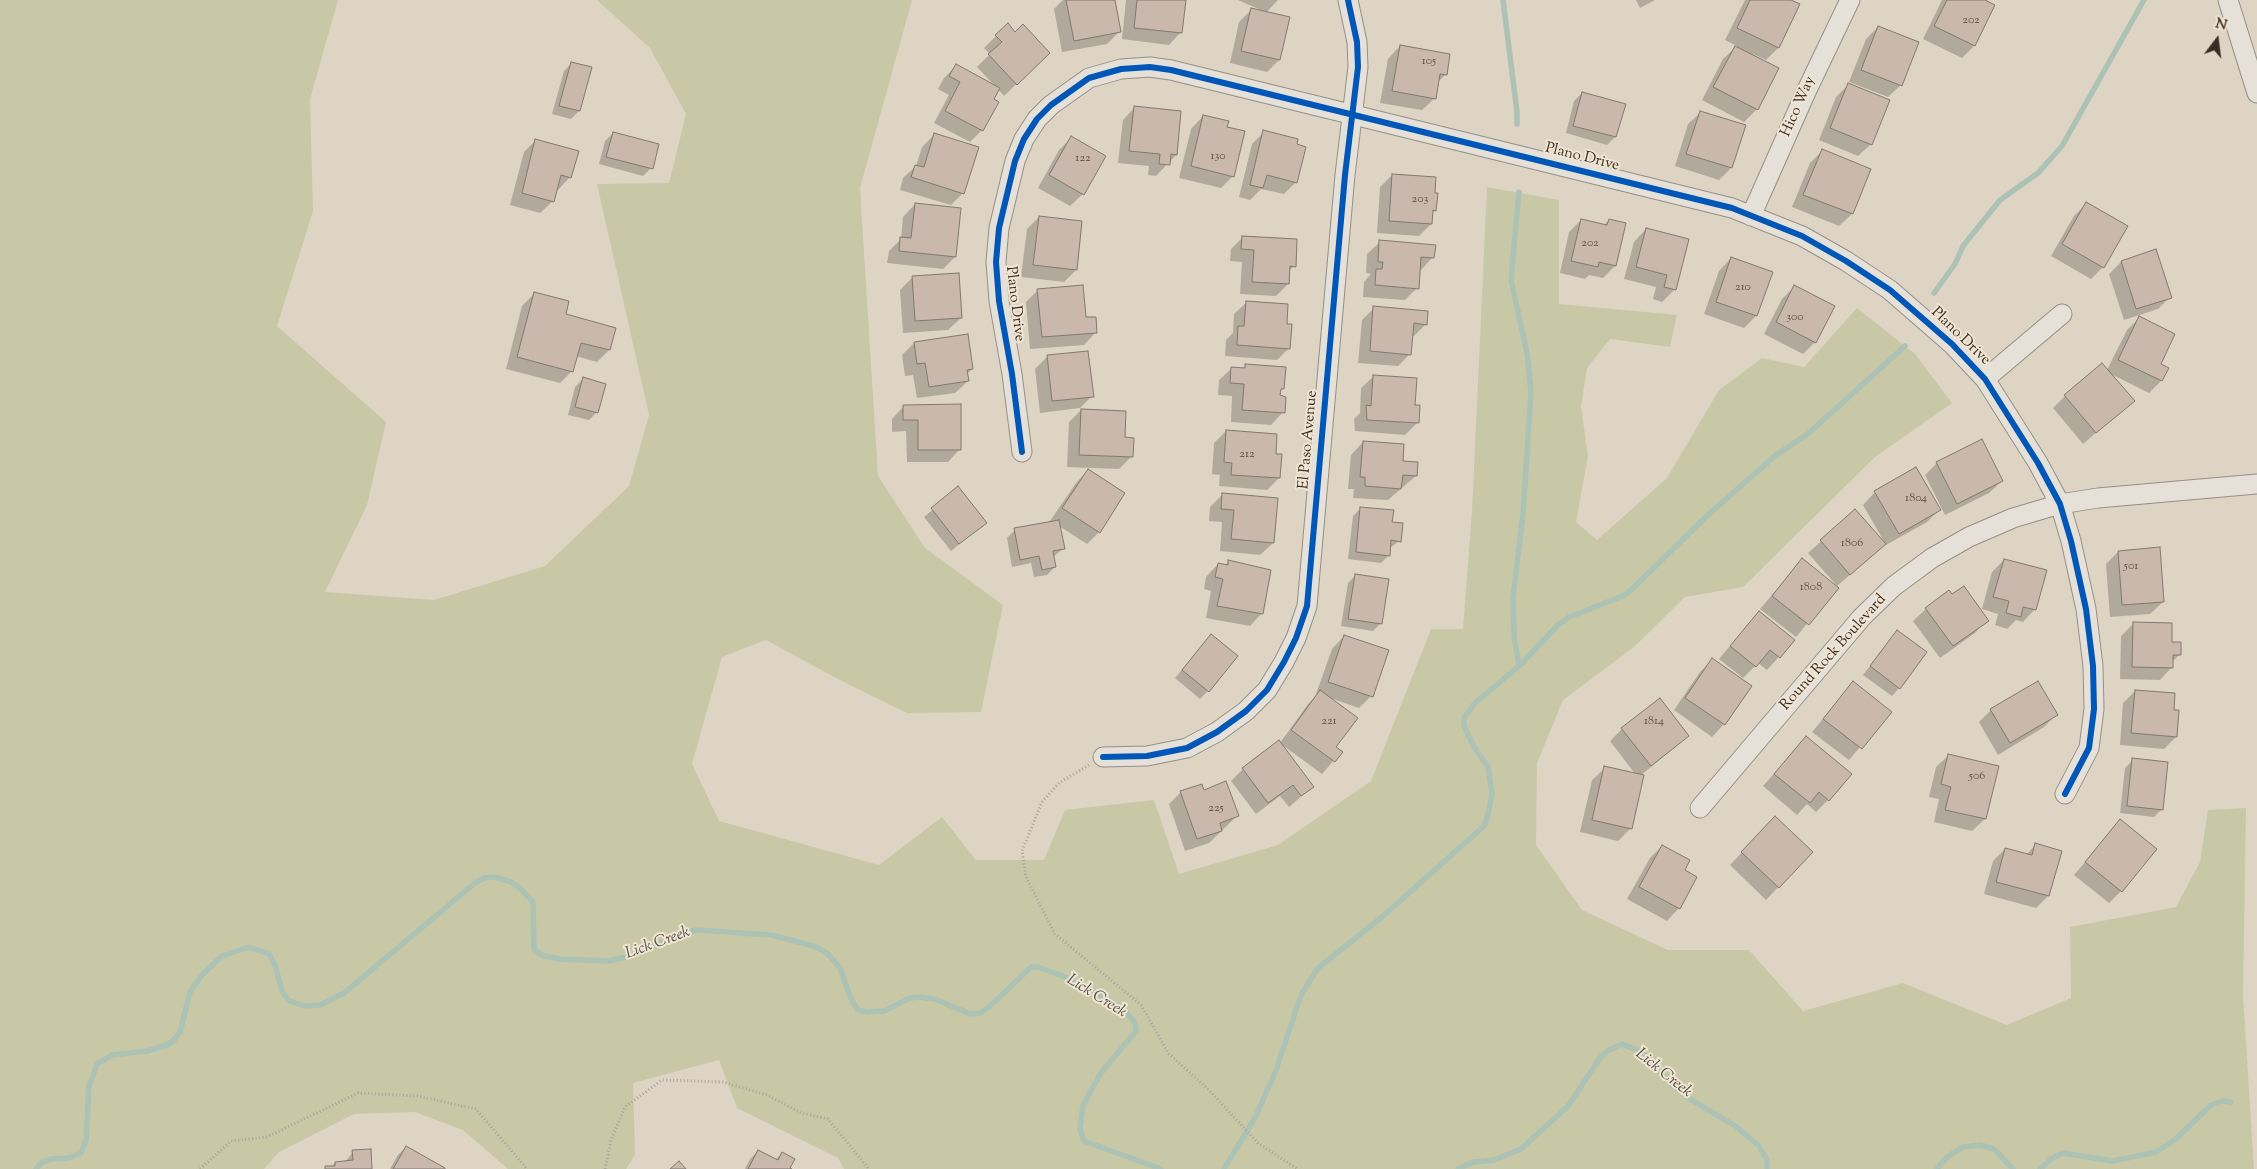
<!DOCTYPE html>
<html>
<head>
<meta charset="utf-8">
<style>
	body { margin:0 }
	#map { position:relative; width:2257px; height:1169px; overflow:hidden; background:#ded4c4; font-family:"Sorts Mill Goudy",serif }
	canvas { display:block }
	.north { position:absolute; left:2192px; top:15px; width:50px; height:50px; -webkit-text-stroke:4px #f0e5d2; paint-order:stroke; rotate:15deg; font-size:14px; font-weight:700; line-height:20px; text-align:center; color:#392b26 }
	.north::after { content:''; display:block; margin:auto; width:18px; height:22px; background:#392b26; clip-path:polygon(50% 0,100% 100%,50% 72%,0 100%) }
</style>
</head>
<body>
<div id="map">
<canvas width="2257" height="1169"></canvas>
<div class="north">N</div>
</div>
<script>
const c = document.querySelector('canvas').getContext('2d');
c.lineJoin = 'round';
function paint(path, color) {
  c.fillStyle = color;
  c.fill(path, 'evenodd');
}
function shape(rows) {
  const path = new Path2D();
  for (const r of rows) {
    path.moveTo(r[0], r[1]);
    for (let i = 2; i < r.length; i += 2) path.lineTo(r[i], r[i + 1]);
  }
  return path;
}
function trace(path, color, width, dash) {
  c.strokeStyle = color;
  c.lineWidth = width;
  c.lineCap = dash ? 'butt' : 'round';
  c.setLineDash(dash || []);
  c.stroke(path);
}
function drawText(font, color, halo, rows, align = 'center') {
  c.font = font + ' "Sorts Mill Goudy",serif';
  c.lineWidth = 4;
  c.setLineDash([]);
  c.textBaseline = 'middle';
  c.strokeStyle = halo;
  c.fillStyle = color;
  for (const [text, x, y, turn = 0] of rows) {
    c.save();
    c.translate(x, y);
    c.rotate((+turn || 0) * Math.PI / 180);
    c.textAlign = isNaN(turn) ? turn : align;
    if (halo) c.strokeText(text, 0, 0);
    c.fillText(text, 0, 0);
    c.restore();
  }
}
paint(shape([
	[0,0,338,0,310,99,313,211,277,326,386,422,367,505,325,592,434,600,545,566,629,486,649,415,597,184,669,183,686,114,650,48,597,0,912,0,860,188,878,476,925,548,1003,605,981,712,907,713,838,679,766,640,722,657,692,764,719,821,879,865,942,817,976,860,1044,860,1065,810,1154,800,1179,874,1278,845,1371,781,1431,629,1463,629,1472,511,1487,187,1559,200,1559,304,1677,315,1670,347,1610,339,1587,368,1581,407,1588,456,1576,522,1597,540,1667,478,1719,390,1762,358,1804,367,1857,308,1915,354,1952,403,1875,457,1743,587,1685,597,1634,647,1563,700,1537,763,1536,845,1582,910,1668,950,1749,950,1803,1011,1903,983,2007,1025,2071,998,2070,927,2176,907,2200,862,2208,810,2246,808,2243,995,2254,1169,844,1169,838,1158,737,1108,719,1060,633,1083,635,1155,626,1169,508,1169,463,1130,415,1112,354,1114,279,1152,264,1169,0,1169]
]), '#c8c8a7');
paint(shape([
	[1063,0,1113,0,1119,32,1107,44,1062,52,1054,9],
	[1126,0,1185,0,1181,32,1169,45,1122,39],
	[1238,0,1278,0,1266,13,1279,60,1267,72,1230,63,1239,22,1252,9,1263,11],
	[1636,0,1655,0,1640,8],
	[1745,0,1788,0,1799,5,1778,48,1766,60,1753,54,1752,56,1778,69,1757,109,1744,122,1702,100,1723,59,1737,46,1725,40],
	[1942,0,1982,0,1993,6,1974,46,1962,58,1923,39],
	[1878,27,1901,85,1888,97,1849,82,1866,39],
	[996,36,1036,65,1004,96,998,89,982,130,970,142,934,123,949,95,938,89,944,78,956,66,995,86,977,67,990,54,984,48],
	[1400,46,1446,74,1437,83,1435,98,1422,110,1380,103,1388,59],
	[572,63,590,68,579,111,571,119,552,114,564,71],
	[1848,85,1871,144,1858,156,1819,140,1836,97],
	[1582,93,1615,137,1607,145,1566,133,1574,101],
	[1135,107,1176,155,1156,176,1148,175,1149,166,1118,163,1123,120],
	[1701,112,1731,168,1719,180,1675,166,1688,124],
	[1203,116,1226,128,1233,176,1221,188,1179,178,1191,129],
	[1264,132,1296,182,1284,194,1261,189,1250,200,1239,197,1252,144],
	[613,133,651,168,643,176,599,164,605,141],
	[935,134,963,193,951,205,900,190,903,178,916,166,922,147],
	[1071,138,1083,194,1070,206,1038,188,1059,150],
	[536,140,570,177,558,190,556,189,553,201,540,213,510,205,524,152],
	[1822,151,1869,169,1852,214,1839,226,1792,207,1810,163],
	[1392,175,1435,210,1432,213,1431,224,1419,236,1377,233,1380,187],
	[915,204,960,209,955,257,943,269,887,263,889,251,901,239,903,217],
	[2086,204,2103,267,2091,279,2051,256,2074,216],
	[1039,217,1076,270,1064,282,1021,277,1027,229],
	[1581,220,1603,226,1609,220,1625,224,1615,266,1603,278,1589,275,1585,279,1560,273,1569,232],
	[1646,229,1675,289,1662,302,1653,299,1656,287,1624,279,1634,242],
	[1243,237,1294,266,1289,271,1288,284,1276,296,1240,294,1242,262,1230,261,1231,249],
	[1380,242,1433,257,1421,270,1419,269,1417,288,1405,300,1363,297,1364,282,1371,274,1366,273,1367,254],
	[1731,258,1756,316,1744,328,1704,314,1719,271],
	[2121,262,2170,297,2158,309,2124,320,2109,274],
	[913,277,961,318,948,330,903,333,900,290],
	[1794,287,1815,342,1803,354,1764,334,1782,299],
	[1038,290,1084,319,1096,332,1084,345,1030,349,1026,302],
	[535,293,609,350,597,362,576,356,572,371,560,383,506,369,522,306],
	[1247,302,1285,325,1289,348,1277,360,1225,356,1226,340,1233,333,1234,314],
	[1374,308,1426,324,1414,336,1411,336,1410,354,1398,366,1358,363,1362,320],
	[2139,318,2159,364,2167,368,2161,381,2149,393,2111,374,2133,401,2083,444,2053,408,2065,396,2107,370,2127,330],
	[914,343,972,369,967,374,968,381,955,393,917,398,913,375,905,376,902,355],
	[1047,357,1092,396,1080,408,1040,413,1035,369],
	[1246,366,1283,388,1279,392,1283,412,1271,425,1231,422,1232,396,1218,395,1219,380,1232,368,1243,369],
	[1374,376,1414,406,1418,422,1405,435,1355,431,1354,419,1360,413,1361,388],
	[583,379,597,412,589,420,568,415,575,387],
	[904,406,960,449,948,462,907,462,906,431,892,432,892,419],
	[1081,410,1132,456,1119,469,1067,467,1069,422],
	[1226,431,1274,455,1279,478,1267,490,1219,486,1220,475,1212,474,1214,443],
	[1363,442,1402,462,1416,476,1388,500,1353,498,1354,489,1348,489,1351,455],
	[1937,463,2002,481,1989,493,1945,515,1925,475],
	[1915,469,1939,510,1927,522,1886,545,1863,505,1875,492],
	[1088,470,1099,532,1087,544,1059,526,1063,549,1053,557,1055,567,1047,575,1034,577,1031,563,1012,567,1007,538,1015,530,1053,522,1050,521,1076,483],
	[958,488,985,523,951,551,924,517],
	[1222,495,1273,543,1260,555,1220,551,1222,522,1209,521,1210,507],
	[1361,508,1391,523,1399,541,1389,549,1389,555,1381,563,1348,559,1353,516],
	[1855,511,1872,556,1837,586,1808,553],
	[2118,552,2163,602,2150,614,2110,617,2106,564],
	[1802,560,1837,588,1796,637,1760,609],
	[2004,560,2035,609,2023,622,2016,620,2007,629,1995,625,1998,614,1982,609,1992,572],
	[1229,561,1262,613,1250,626,1206,618,1211,591,1204,589,1206,577,1218,564,1224,566],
	[1356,575,1381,623,1373,631,1341,626,1348,583],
	[1949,592,1987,620,1975,633,1940,658,1913,621,1926,609],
	[1759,612,1794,640,1767,670,1758,663,1743,678,1719,659],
	[2133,624,2170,643,2179,655,2172,662,2172,667,2160,680,2120,679,2121,636],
	[1897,631,1899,688,1892,696,1863,675],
	[1344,636,1371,696,1359,708,1330,698,1334,747,1341,752,1322,774,1281,744,1312,787,1289,807,1280,796,1256,814,1231,781,1243,769,1280,743,1308,704,1318,694,1316,694,1332,649],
	[1203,644,1208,691,1200,699,1175,678],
	[1712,660,1750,686,1724,724,1712,737,1674,710,1700,672],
	[1853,683,1890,712,1849,760,1812,732],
	[2135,691,2173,711,2176,737,2164,749,2120,745,2123,703],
	[1991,710,2056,715,2044,727,1998,755,1979,722],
	[1622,729,1688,736,1640,776,1643,776,1630,829,1618,841,1580,832,1592,780,1605,768,1636,775,1610,741],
	[1806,737,1828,800,1816,812,1807,804,1797,815,1763,786],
	[1949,755,1997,767,1985,819,1972,831,1934,822,1939,799,1929,797,1936,767],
	[2133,760,2162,809,2154,817,2120,813,2125,768],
	[1181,792,1204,792,1237,816,1209,843,1185,851,1169,804],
	[2120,821,2121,891,2109,903,2074,875],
	[1763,830,1811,852,1766,900,1730,865],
	[2035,845,2048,896,2036,908,1984,894,1993,861,2005,849,2026,855],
	[1662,846,1683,871,1696,878,1679,908,1667,921,1627,899,1650,858],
	[406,1147,444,1169,390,1169,398,1155],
	[758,1151,775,1160,782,1153,790,1169,745,1169,750,1159],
	[353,1152,371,1169,324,1169,331,1167,335,1163,345,1162]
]), '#0003');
trace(shape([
	[1503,0,1517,112,1517,124],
	[1519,192,1511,280,1527,353,1531,392,1523,514,1513,598,1514,637,1519,666],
	[1934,293,1955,264,1963,246,2000,200,2038,173,2062,146,2144,0],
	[36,1169,41,1163,51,1159,68,1158,81,1153,86,1140,89,1086,97,1064,112,1055,147,1051,167,1045,174,1040,180,1032,190,992,202,975,222,956,249,947,269,954,275,965,282,991,288,1000,304,1006,321,1005,344,993,475,883,484,878,494,877,509,881,520,888,533,902,534,949,541,955,559,959,608,961,632,956,686,932,698,930,771,935,814,946,827,953,840,968,852,1001,858,1010,867,1012,884,1011,910,998,919,997,935,999,970,1014,980,1013,988,1008,1031,967,1038,967,1065,977,1103,996,1125,1011,1135,1023,1136,1031,1101,1073,1083,1105,1080,1130,1084,1141,1161,1169],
	[1224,1169,1256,1116,1276,1070,1301,995,1318,968,1382,917,1484,826,1487,819,1492,794,1488,767,1474,747,1464,726,1464,718,1474,704,1519,666,1558,625,1569,617,1623,596,1632,589,1708,515,1776,455,1809,433,1905,346],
	[1458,1169,1473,1162,1494,1160,1521,1149,1568,1106,1600,1058,1607,1051,1622,1044,1643,1053,1672,1085,1695,1102,1737,1127,1759,1146,1767,1160,1767,1169],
	[1937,1169,1947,1157,1963,1147,1980,1145,1994,1149,2013,1169],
	[2040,1169,2051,1159,2063,1153,2113,1161,2156,1152,2176,1139,2211,1105,2223,1101,2231,1102]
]), '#acc2b5', 5.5);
const building = shape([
	[1066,0,1115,0,1121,32,1074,41,1066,0],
	[1137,0,1186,0,1182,33,1134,28,1137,0],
	[1750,0,1791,0,1800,4,1779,48,1737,28,1750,0],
	[1947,0,1985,0,1995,5,1975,46,1934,26,1947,0],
	[1251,8,1290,17,1280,60,1241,51,1251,8],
	[1008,23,1015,32,1023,24,1050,53,1017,85,988,54,1002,42,995,35,1008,23],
	[1878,26,1919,42,1902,86,1861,70,1878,26],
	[1400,45,1450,54,1447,75,1440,74,1436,99,1392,91,1400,45],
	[1735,46,1779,68,1758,110,1713,87,1735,46],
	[571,62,592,67,580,111,559,106,571,62],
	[956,64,1000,88,994,99,999,102,983,131,945,111,960,82,949,76,956,64],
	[1848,83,1890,100,1872,145,1830,128,1848,83],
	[1582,92,1626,104,1616,137,1573,126,1582,92],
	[1134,106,1181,111,1177,155,1171,154,1170,165,1159,164,1160,154,1129,151,1134,106],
	[1700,111,1746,125,1732,168,1686,154,1700,111],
	[1203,115,1229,121,1227,127,1245,131,1234,177,1191,166,1203,115],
	[1263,130,1298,139,1297,144,1306,147,1297,183,1267,175,1263,188,1250,185,1263,130],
	[613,132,659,144,653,169,606,157,613,132],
	[934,133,979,147,964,194,911,177,915,165,924,167,934,133],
	[1071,136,1106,156,1084,195,1049,175,1071,136],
	[535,139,579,151,571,178,561,175,554,202,522,193,535,139],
	[1822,149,1871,169,1853,214,1803,195,1822,149],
	[1392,174,1436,177,1435,193,1438,193,1436,211,1433,210,1432,224,1389,221,1392,174],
	[2086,202,2128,226,2104,268,2062,244,2086,202],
	[915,203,961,208,956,257,899,251,900,237,911,238,915,203],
	[1039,216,1082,221,1077,270,1033,265,1039,216],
	[1581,219,1607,225,1609,219,1626,223,1616,266,1599,262,1598,267,1571,261,1581,219],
	[1646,228,1689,239,1676,290,1664,287,1667,275,1636,267,1646,228],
	[1242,236,1297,239,1296,267,1290,266,1289,284,1252,282,1254,250,1241,249,1242,236],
	[1379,240,1436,245,1434,258,1421,257,1419,289,1375,285,1376,269,1382,269,1383,262,1378,262,1379,240],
	[2156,249,2172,298,2136,309,2121,261,2156,249],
	[1731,257,1773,272,1757,316,1716,302,1731,257],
	[959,273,962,318,915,321,912,276,959,273],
	[1083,285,1086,317,1096,317,1097,333,1042,337,1037,289,1083,285],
	[1794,285,1835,306,1816,343,1776,322,1794,285],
	[534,292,569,301,566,314,616,328,610,350,581,343,573,372,517,357,534,292],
	[1246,301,1288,304,1287,324,1292,324,1290,349,1237,345,1238,326,1244,326,1246,301],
	[1373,306,1428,311,1427,325,1414,323,1411,355,1370,351,1373,306],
	[2139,316,2175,334,2161,364,2169,368,2162,381,2118,360,2139,316],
	[968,334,973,369,967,370,969,381,929,387,925,363,917,364,914,342,968,334],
	[1088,351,1094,397,1052,401,1047,355,1088,351],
	[2102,363,2135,401,2096,433,2064,395,2102,363],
	[1245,364,1286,367,1284,389,1281,389,1280,395,1286,397,1285,413,1242,410,1244,384,1230,383,1231,367,1245,368,1245,364],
	[1373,375,1417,378,1415,405,1420,405,1419,423,1367,420,1366,405,1371,406,1373,375],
	[583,377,606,384,598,413,575,407,583,377],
	[961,404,961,450,918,450,918,420,903,420,903,405,961,404],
	[1081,409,1126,411,1125,437,1134,438,1133,457,1079,455,1081,409],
	[1226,430,1277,434,1276,454,1282,454,1280,478,1231,475,1232,463,1224,462,1226,430],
	[1982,439,2003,481,1957,504,1936,462,1982,439],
	[1363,441,1404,444,1403,461,1418,462,1417,476,1403,475,1401,489,1365,486,1365,477,1360,477,1363,441],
	[1916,467,1941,510,1899,534,1874,491,1916,467],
	[1088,469,1125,493,1100,533,1062,508,1088,469],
	[958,486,987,523,959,544,931,508,958,486],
	[1222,493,1278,498,1274,543,1231,539,1234,510,1221,509,1222,493],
	[1360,507,1394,510,1392,522,1403,523,1401,542,1391,540,1390,556,1356,552,1360,507],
	[1855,509,1886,544,1850,575,1820,540,1855,509],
	[1059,520,1065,549,1053,551,1056,567,1042,570,1039,556,1020,560,1014,528,1059,520],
	[2160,547,2164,602,2122,605,2118,551,2160,547],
	[1802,558,1839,588,1809,625,1772,596,1802,558],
	[2004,559,2047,570,2036,610,2023,607,2021,617,2006,613,2009,601,1993,597,2004,559],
	[1228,560,1271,570,1263,614,1217,606,1223,579,1215,577,1218,563,1228,565,1228,560],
	[1355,574,1389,579,1382,624,1348,619,1355,574],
	[1964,586,1989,621,1953,646,1925,608,1949,590,1952,594,1964,586],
	[1759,611,1795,640,1780,658,1770,650,1756,667,1730,646,1759,611],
	[2133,622,2172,623,2172,642,2181,642,2181,655,2173,655,2173,668,2132,667,2133,622],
	[1897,630,1927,652,1900,689,1870,666,1897,630],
	[1211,634,1238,656,1209,692,1182,670,1211,634],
	[1344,635,1389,650,1373,697,1328,682,1344,635],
	[1712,658,1752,686,1725,725,1685,698,1712,658],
	[1853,681,1892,712,1862,749,1823,719,1853,681],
	[2038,681,2058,715,2010,743,1990,709,2038,681],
	[1320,690,1358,718,1336,747,1343,752,1335,762,1291,730,1320,690],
	[2135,690,2175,693,2174,710,2179,710,2177,737,2131,733,2135,690],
	[1660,698,1689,736,1651,766,1621,728,1660,698],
	[1806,736,1852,774,1829,801,1819,792,1810,803,1774,774,1806,736],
	[1279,740,1314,787,1301,796,1293,785,1268,803,1242,768,1279,740],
	[1948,754,1999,766,1986,819,1945,810,1951,787,1941,784,1948,754],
	[2132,758,2168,762,2163,810,2127,806,2132,758],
	[1604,766,1644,775,1632,829,1592,820,1604,766],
	[1226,781,1239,816,1220,823,1222,831,1197,839,1180,791,1202,784,1204,790,1226,781],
	[1775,816,1813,852,1779,888,1741,852,1775,816],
	[2120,819,2157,849,2122,892,2085,862,2120,819],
	[2035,843,2062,851,2049,896,1996,882,2005,848,2032,855,2035,843],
	[1662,845,1690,860,1685,870,1697,877,1680,909,1639,887,1662,845],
	[406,1146,445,1168,445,1169,393,1169,406,1146],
	[371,1149,372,1169,325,1169,325,1166,335,1166,335,1162,353,1160,352,1150,371,1149],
	[758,1150,778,1160,782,1152,795,1159,790,1168,792,1169,748,1169,758,1150],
	[679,1161,686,1169,670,1169,679,1161]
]);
paint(building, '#c9b8ab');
trace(building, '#807970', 1);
const minor = shape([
	[2228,0,2257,93],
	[1751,216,1806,92,1850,0],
	[1985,379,2062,314],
	[1022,452,1012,374,999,301,996,262,999,228,1015,161,1024,139,1037,119,1051,105,1089,78,1121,69,1150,67,1171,70,1732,208,1802,236,1846,261,1890,290,1952,344,1985,379,2038,463,2060,504,2071,541,2086,609,2093,666,2094,709,2089,748,2065,794],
	[1103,757,1147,756,1187,748,1217,732,1246,711,1267,690,1284,662,1296,638,1307,606,1345,175,1358,67,1357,42,1348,0],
	[1700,808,1862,617,1894,586,1932,558,1969,537,2013,518,2060,504,2098,498,2257,484]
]);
trace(minor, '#978f86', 21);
trace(shape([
	[1089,765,1059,783,1042,802,1022,851,1026,877,1055,934,1141,1005,1169,1054,1209,1090,1258,1143,1297,1169],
	[200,1169,231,1141,267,1137,358,1093,418,1096,476,1109,527,1169],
	[605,1169,611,1140,625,1107,662,1080,723,1082,767,1095,801,1113,828,1119,869,1169]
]), '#a8a39c', 3, [1, 2.5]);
trace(minor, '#e5e0d8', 19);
trace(shape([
	[1022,452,1012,374,999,301,996,262,999,228,1015,161,1024,139,1037,119,1051,105,1089,78,1121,69,1150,67,1171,70,1732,208,1802,236,1846,261,1890,290,1952,344,1985,379,2038,463,2060,504,2071,541,2086,609,2093,666,2094,709,2089,748,2065,794],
	[1103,757,1147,756,1187,748,1217,732,1246,711,1267,690,1284,662,1296,638,1307,606,1345,175,1358,67,1357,42,1348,0]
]), '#0057b8', 6);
drawText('12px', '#5d4e47', null, [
	["202",1971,21],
	["105",1429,62],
	["130",1218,157],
	["122",1083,159],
	["203",1420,200],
	["202",1590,244],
	["210",1743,288],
	["300",1795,318],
	["212",1247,455],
	["1804",1916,499],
	["1806",1852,544],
	["501",2131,567],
	["1808",1811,588],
	["221",1329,722],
	["1814",1654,722],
	["506",1977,777],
	["225",1216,809]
]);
drawText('15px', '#392b26', '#f0e5d2', [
	["Hico Way",1799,107,-66],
	["Plano Drive",1582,158,14],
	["Plano Drive",1014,304,83],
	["Plano Drive",1960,337,44],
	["El Paso Avenue",1309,440,-85],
	["Round Rock Boulevard",1834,653,-48]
]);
drawText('italic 16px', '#504f48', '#f0e5d2', [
	["Lick Creek",658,944,-20],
	["Lick Creek",1096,997,32],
	["Lick Creek",1663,1074,39]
]);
</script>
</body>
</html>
